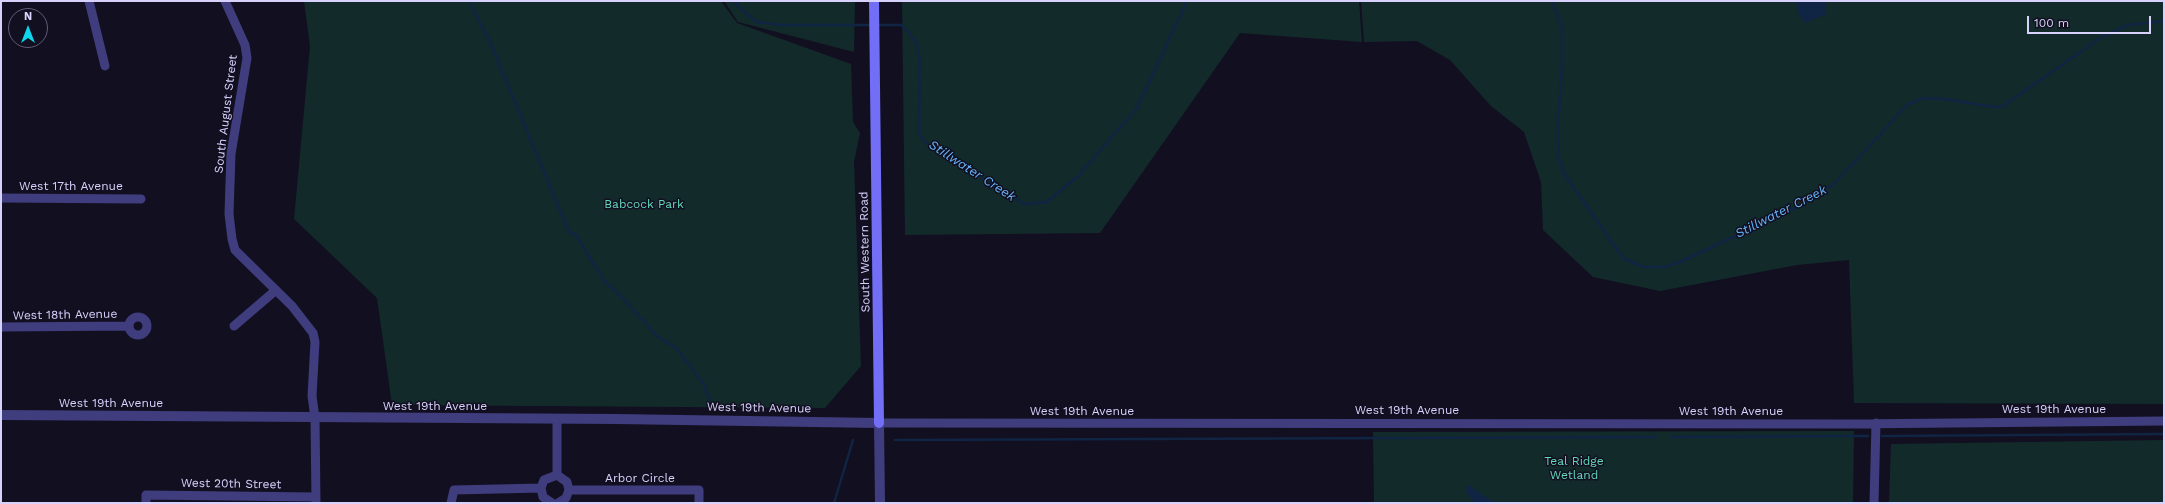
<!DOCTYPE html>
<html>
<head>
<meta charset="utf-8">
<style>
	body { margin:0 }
	#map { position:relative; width:2165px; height:504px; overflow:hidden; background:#120f21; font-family:"Work Sans",sans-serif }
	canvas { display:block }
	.frame { position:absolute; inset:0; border:2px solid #d7d2fc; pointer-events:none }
	.north { position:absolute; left:8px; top:8px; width:40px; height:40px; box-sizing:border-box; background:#120f21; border:1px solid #615d79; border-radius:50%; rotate:0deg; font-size:11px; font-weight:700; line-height:16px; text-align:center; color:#d7d2fc }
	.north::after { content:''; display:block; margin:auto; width:14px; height:18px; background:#0ed6ec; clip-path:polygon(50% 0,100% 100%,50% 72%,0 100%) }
	.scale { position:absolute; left:2027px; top:16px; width:124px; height:18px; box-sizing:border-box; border:2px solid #d7d2fc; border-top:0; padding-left:5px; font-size:12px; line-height:14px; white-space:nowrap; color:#d7d2fc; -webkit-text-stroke:3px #120f21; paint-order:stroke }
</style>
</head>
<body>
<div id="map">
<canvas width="2165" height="504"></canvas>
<div class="frame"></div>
<div class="north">N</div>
<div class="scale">100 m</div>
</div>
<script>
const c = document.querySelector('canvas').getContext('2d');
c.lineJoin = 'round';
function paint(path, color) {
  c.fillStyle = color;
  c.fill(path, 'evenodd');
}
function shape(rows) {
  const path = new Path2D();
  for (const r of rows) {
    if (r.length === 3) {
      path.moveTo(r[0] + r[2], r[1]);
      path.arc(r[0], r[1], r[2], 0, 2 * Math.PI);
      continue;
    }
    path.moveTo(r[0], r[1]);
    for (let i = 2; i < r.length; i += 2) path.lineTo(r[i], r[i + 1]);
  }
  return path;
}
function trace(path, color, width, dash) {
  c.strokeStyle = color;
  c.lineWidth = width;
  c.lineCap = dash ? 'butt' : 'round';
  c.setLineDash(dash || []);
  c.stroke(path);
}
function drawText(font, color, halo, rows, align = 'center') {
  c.font = font + ' "Work Sans",sans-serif';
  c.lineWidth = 3;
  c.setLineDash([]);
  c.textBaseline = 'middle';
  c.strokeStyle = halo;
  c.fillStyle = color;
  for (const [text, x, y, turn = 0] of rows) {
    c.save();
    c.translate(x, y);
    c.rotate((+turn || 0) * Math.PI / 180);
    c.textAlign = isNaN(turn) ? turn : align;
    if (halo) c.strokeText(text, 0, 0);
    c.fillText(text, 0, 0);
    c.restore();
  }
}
paint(shape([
	[304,1,721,1,737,23,851,64,853,122,860,133,854,162,861,366,825,408,392,405,377,298,294,219,310,46],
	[724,1,855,1,854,52,738,22],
	[902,1,1359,1,1362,42,1240,33,1100,233,905,235],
	[1361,1,2164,1,2164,404,1854,403,1849,260,1797,265,1660,291,1593,277,1543,230,1541,182,1524,132,1491,106,1450,60,1417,41,1364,42],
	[1854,431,1853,503,1374,503,1373,432],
	[2164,440,2164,503,1889,503,1891,444]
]), '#122b2a');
paint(shape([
	[1796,1,1826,1,1825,15,1805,23,1798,14],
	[1467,484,1495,503,1475,503,1466,492]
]), '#102444');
trace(shape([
	[469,1,490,42,569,232,576,235,604,281,618,293,658,337,676,348,703,383,710,400],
	[733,1,756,22,782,25,872,25],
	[1552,1,1562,28,1562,66,1558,123,1559,160,1565,175,1623,258,1643,267,1664,267,1680,262,1793,209,1814,197,1834,184,1907,105,1923,98,1944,99,1994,107,2003,106,2102,37,2128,25,2164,21],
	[877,25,902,25,917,43,920,62,919,134,928,145,1024,204,1047,202,1078,176,1137,108,1187,1],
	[1882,436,2164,434],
	[1670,437,1868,436],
	[895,440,1656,437],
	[834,503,853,440]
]), '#102444', 2.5);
trace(shape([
	[89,1,105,66],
	[225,1,245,45,247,58,231,154,229,214,232,239,235,250,292,306,313,333,315,342,312,396,315,418,316,503],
	[1,198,141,199],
	[138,326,9],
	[234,326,276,290],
	[1,327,128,326],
	[879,423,1849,424,2164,421],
	[557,475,557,419],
	[569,490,699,490,699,503],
	[146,503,146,495,316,497],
	[451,503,454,490,541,488],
	[552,503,543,497,541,488,544,480,557,475,567,482,569,490,566,498,558,503],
	[1874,503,1876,423]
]), '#3f3d7d', 9);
trace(shape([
	[1,415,616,419,879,423,880,503]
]), '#3f3d7d', 10);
trace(shape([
	[874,1,879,423]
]), '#726ff6', 10);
drawText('12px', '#d7d2fc', '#120f21', [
	["South August Street",226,114,-83],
	["West 17th Avenue",71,186],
	["South Western Road",865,252,-91],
	["West 18th Avenue",65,315,-1],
	["West 19th Avenue",111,403],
	["West 19th Avenue",435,406],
	["West 19th Avenue",759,408,1],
	["West 19th Avenue",2054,409],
	["West 19th Avenue",1407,410],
	["West 19th Avenue",1082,411],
	["West 19th Avenue",1731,411],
	["Arbor Circle",640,478],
	["West 20th Street",231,484,1]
]);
drawText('12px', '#62d8ba', '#120f21', [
	["Babcock Park",644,204],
	["Teal Ridge",1574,461],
	["Wetland",1574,475]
]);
drawText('italic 13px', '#66b3f6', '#120f21', [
	["Stillwater Creek",972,171,33],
	["Stillwater Creek",1781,212,-27]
]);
</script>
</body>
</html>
